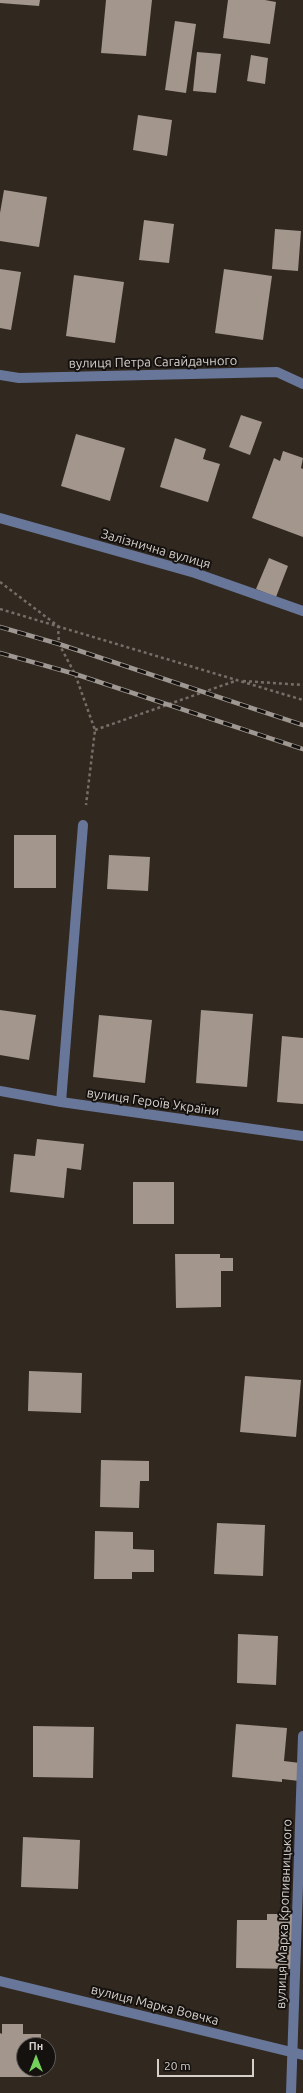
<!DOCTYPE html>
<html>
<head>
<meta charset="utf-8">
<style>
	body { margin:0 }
	#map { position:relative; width:303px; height:2093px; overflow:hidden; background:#312820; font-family:Ubuntu,sans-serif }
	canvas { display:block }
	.north { position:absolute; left:16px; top:2037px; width:40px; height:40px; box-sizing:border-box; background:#15110e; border:1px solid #625d5a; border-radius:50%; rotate:0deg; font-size:11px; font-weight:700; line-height:16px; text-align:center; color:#d6d0cb }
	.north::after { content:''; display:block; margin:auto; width:14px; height:18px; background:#74d25c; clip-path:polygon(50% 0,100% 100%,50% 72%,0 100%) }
	.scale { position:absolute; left:157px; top:2059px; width:97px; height:18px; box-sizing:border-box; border:2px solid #d6d0cb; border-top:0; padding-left:5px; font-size:12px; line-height:14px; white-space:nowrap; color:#d6d0cb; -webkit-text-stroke:3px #15110e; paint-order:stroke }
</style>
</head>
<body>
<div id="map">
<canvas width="303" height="2093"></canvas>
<div class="north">Пн</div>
<div class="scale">20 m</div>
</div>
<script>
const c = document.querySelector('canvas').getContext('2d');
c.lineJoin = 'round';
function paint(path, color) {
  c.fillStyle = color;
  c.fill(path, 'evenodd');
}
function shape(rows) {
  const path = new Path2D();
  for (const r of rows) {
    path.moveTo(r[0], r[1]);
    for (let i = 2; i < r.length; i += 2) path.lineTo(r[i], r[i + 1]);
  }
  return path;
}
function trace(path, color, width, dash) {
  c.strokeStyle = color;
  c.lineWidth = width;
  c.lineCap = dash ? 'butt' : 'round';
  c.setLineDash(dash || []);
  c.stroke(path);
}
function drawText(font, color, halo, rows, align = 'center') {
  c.font = font + ' Ubuntu,sans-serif';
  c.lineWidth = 4;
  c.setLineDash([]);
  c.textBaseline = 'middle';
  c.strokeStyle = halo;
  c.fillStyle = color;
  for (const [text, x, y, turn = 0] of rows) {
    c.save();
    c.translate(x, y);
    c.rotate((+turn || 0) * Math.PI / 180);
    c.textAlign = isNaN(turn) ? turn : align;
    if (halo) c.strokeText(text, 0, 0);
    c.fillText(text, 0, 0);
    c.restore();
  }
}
paint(shape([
	[0,0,40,0,39,6,0,3],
	[106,0,152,0,146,56,101,53],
	[228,0,265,0,276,2,270,44,223,38],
	[175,21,196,24,186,93,165,90],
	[197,52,221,54,216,93,193,91],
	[251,55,268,58,265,84,247,81],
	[138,115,172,120,167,156,133,150],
	[4,190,47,197,39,247,0,241,0,213],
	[144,220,174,224,169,263,139,260],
	[275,229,301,231,298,271,272,269],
	[0,269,21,272,11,330,0,328],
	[224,269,272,276,263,340,215,333],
	[74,275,124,282,115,343,66,336],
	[241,415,262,422,250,455,229,447],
	[76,434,125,448,110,501,61,486],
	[175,438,206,449,203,459,220,464,208,502,160,487],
	[283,451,303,458,301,468,303,469,303,537,252,518,274,458,280,461],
	[269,558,288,566,276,597,256,589],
	[14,835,56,835,56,888,14,888],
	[109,855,150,857,148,891,107,889],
	[0,1010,36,1015,29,1060,0,1055],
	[201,1010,253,1014,247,1087,196,1083],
	[99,1015,152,1020,145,1083,93,1077],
	[282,1036,303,1038,303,1104,277,1102],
	[37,1139,84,1144,81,1170,67,1168,64,1198,10,1192,14,1154,35,1156],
	[133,1182,174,1182,174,1224,133,1224],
	[175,1254,220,1254,220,1258,233,1258,233,1271,221,1271,221,1307,176,1308],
	[29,1371,82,1373,81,1413,28,1411],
	[245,1376,301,1380,296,1437,240,1432],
	[101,1460,149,1461,149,1481,140,1481,139,1508,100,1507],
	[217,1523,265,1525,263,1576,214,1574],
	[95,1531,133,1532,133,1549,154,1550,154,1572,132,1572,132,1579,94,1579],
	[238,1634,278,1636,276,1685,237,1683],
	[236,1724,287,1728,284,1761,300,1763,299,1781,282,1779,282,1782,232,1777],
	[33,1726,94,1727,93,1778,33,1777],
	[23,1837,80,1840,78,1889,21,1887],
	[267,1914,292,1914,292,1969,236,1968,237,1920,267,1920],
	[2,2024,23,2024,23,2034,41,2034,41,2045,24,2045,24,2069,41,2069,41,2077,0,2077,0,2033,2,2034]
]), '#a2968d');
trace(shape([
	[0,582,58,626,59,644,75,674,95,730,86,805],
	[0,609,303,700],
	[243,681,303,685],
	[95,730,238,680]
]), '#766e68', 2.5, [3, 3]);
trace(shape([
	[0,375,19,378,277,372,303,384],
	[0,518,195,573,303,611],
	[0,1091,61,1102,303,1136],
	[61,1102,83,825],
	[0,1981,303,2055],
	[291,2093,303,1736]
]), '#687799', 10);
const rail = shape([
	[0,627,59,644,303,725],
	[0,653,75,674,303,749]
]);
trace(rail, '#9f9892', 4.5);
trace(rail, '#15110e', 3, [9]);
drawText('13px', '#d6d0cb', '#15110e', [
	["вулиця Петра Сагайдачного",153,362,-1],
	["Залізнична вулиця",156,549,16],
	["вулиця Героїв України",153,1102,8],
	["вулиця Марка Кропивницького",284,1914,-88],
	["вулиця Марка Вовчка",155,2005,14]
]);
</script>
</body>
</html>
